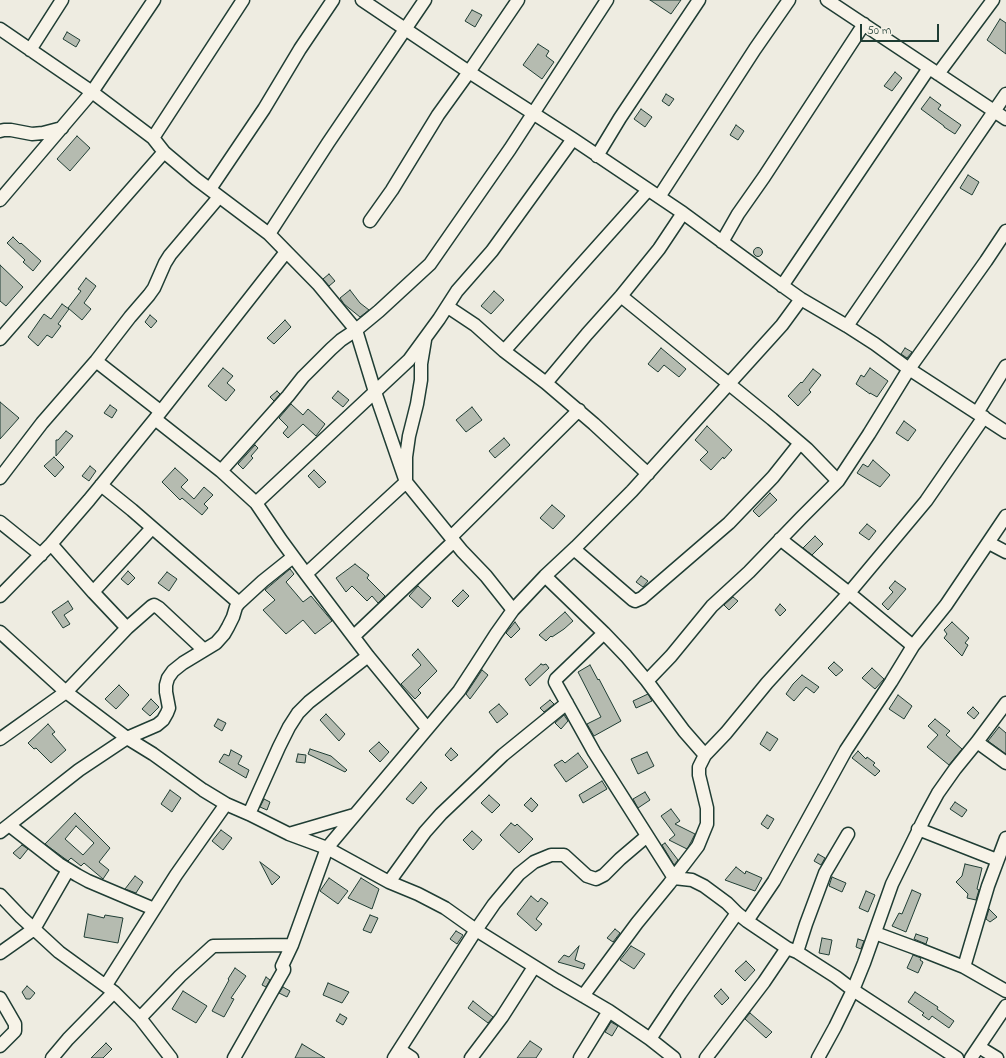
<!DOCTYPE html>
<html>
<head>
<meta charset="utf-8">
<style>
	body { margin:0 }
	#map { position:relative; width:1006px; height:1058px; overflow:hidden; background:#eeece1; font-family:"Indie Flower",sans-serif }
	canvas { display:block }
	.scale { position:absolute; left:860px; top:24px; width:79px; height:18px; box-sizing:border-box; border:2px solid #1f3d34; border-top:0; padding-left:5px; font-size:12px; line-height:14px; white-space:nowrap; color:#1f3d34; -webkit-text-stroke:3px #f7f3e8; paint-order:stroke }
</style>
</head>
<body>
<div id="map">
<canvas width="1006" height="1058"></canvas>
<div class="scale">50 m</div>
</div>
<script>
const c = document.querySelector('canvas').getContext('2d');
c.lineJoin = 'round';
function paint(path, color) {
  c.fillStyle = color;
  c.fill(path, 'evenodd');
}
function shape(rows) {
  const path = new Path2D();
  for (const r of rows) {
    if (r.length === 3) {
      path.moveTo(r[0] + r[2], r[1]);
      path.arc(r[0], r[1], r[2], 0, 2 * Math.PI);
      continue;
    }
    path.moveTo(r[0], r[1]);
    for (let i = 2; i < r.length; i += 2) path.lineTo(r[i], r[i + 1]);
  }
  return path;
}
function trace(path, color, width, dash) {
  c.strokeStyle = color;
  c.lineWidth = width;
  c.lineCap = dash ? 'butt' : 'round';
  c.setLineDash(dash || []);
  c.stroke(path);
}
const building = shape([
	[650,0,681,0,671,14,650,0],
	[472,10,482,15,475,27,465,21,472,10],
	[1000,19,1006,23,1006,54,987,40,1000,19],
	[67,32,80,40,76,47,63,39,67,32],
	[538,44,549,51,546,56,554,62,542,79,523,65,538,44],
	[895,72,902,78,892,91,884,86,895,72],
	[666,94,674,99,669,106,662,101,666,94],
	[930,97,941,105,938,109,961,125,955,134,944,127,944,126,921,109,930,97],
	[641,109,652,117,645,127,634,119,641,109],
	[736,125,744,131,738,140,730,135,736,125],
	[77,136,90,148,70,171,57,159,77,136],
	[968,175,979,182,972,195,960,188,968,175],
	[13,237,20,244,21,243,41,261,33,271,23,262,25,260,7,243,13,237],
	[758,252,4.5],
	[0,265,23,287,6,306,0,301,0,265],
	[329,274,335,281,329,286,323,279,329,274],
	[86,278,96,286,84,303,91,309,82,320,68,308,81,291,78,289,86,278],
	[350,290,360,303,369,310,360,317,344,304,340,298,350,290],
	[494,291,504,300,491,314,481,306,494,291],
	[62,304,69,309,58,324,61,326,52,338,47,335,38,346,28,337,44,314,51,319,62,304],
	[150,315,157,321,151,328,145,322,150,315],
	[285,320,291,327,274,344,267,338,285,320],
	[661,348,686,369,679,377,664,365,658,372,648,364,661,348],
	[905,348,912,352,907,358,901,354,905,348],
	[223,368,233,376,227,383,235,390,226,401,208,386,223,368],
	[870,368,888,381,877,397,870,393,870,394,856,384,861,375,864,377,870,368],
	[813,369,821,375,809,390,811,392,798,406,788,396,801,382,802,383,813,369],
	[277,391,280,394,274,401,270,397,277,391],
	[338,391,349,400,343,407,332,398,338,391],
	[0,402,19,418,0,439,0,402],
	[291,404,303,415,308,409,325,424,316,436,303,424,288,438,283,433,288,427,279,418,291,404],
	[110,405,117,410,112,418,104,413,110,405],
	[472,407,482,420,466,432,456,420,472,407],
	[904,421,916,430,908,441,896,433,904,421],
	[707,426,732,450,724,459,723,457,711,470,700,460,708,452,695,440,707,426],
	[66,431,73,436,56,456,56,440,58,440,66,431],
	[504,438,510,445,495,458,489,451,504,438],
	[255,445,258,448,251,456,253,458,243,469,238,464,255,445],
	[54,457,64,467,55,477,44,466,54,457],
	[873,460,890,475,880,487,857,473,863,464,868,467,873,460],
	[90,466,96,471,89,481,82,476,90,466],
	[175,468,188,480,181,487,194,499,204,487,213,495,204,504,208,508,202,515,182,498,180,500,162,482,175,468],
	[314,470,326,482,319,488,308,476,314,470],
	[770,493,777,500,759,517,753,511,770,493],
	[552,505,565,516,553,529,540,518,552,505],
	[867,524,876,531,869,540,859,533,867,524],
	[815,536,823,544,812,555,803,548,815,536],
	[355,564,369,575,367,578,385,596,378,603,372,596,367,601,352,586,346,592,336,578,355,564],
	[290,569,294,574,286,582,303,602,311,596,332,621,315,634,303,620,286,634,263,610,275,600,265,590,290,569],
	[128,571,135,578,128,585,121,579,128,571],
	[167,572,177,579,169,591,158,583,167,572],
	[641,576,648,581,643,587,636,582,641,576],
	[895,581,906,589,888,610,882,604,893,592,889,588,895,581],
	[418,586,431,598,422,608,409,596,418,586],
	[463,590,469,596,458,607,452,601,463,590],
	[733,597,738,601,729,610,724,605,733,597],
	[68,601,73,609,64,615,70,624,63,628,52,612,68,601],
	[780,604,786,610,780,616,775,610,780,604],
	[565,612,573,621,564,629,552,637,551,636,546,641,539,635,565,612],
	[515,622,520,629,511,638,506,633,515,622],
	[952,622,969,638,965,643,968,645,962,656,944,638,947,634,944,630,952,622],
	[418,649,437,671,418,690,421,693,415,699,401,684,421,665,412,655,418,649],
	[834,662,843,670,836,676,828,668,834,662],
	[541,664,543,665,546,664,549,668,530,686,525,679,541,664],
	[590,665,598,680,599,679,621,721,594,736,587,724,601,717,578,672,590,665],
	[872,668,884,679,875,689,862,678,872,668],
	[482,670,488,675,470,699,466,694,482,670],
	[802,675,819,687,814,693,806,687,794,701,786,694,793,684,802,675],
	[119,685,129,695,116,709,105,699,119,685],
	[648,694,652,701,636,708,633,701,648,694],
	[898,695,912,706,904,719,889,709,898,695],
	[151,699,159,707,150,716,142,709,151,699],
	[550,700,554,704,544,712,540,708,550,700],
	[499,704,508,714,497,723,489,712,499,704],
	[973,707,979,713,974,719,967,713,973,707],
	[326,714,345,734,339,741,320,720,326,714],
	[564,715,568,721,561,729,555,723,564,715],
	[218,719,226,723,222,731,214,726,218,719],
	[935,719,950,731,946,735,962,749,949,765,927,747,938,735,928,726,935,719],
	[48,724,55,732,52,734,66,750,51,763,36,748,34,749,28,743,48,724],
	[999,727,1006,733,1006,754,988,741,999,727],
	[767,732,778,739,770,751,760,744,767,732],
	[379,742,389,752,380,762,369,751,379,742],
	[451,748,458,755,451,761,445,755,451,748],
	[310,749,331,756,347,770,345,772,308,754,310,749],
	[231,750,242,756,238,764,249,770,246,778,219,762,224,754,229,756,231,750],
	[858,751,866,759,867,757,875,763,873,765,880,771,875,776,852,758,858,751],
	[647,752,654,766,638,774,631,759,647,752],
	[578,753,588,767,566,782,554,765,562,760,565,763,578,753],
	[298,754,306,755,305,763,296,762,298,754],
	[602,781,607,789,583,803,579,795,602,781],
	[421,782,427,788,413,804,406,799,421,782],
	[170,790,181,798,172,812,161,804,170,790],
	[645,792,650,800,638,808,633,799,645,792],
	[489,795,500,805,492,813,481,803,489,795],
	[531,798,538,805,532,812,524,805,531,798],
	[264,799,270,802,267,810,260,807,264,799],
	[955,802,967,810,962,817,950,809,955,802],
	[671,809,680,821,675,824,695,834,691,842,687,849,669,840,675,835,661,816,671,809],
	[75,813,110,848,99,862,109,870,103,879,84,863,81,866,71,858,68,861,45,844,75,813],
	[76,826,94,843,83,855,65,839,76,826],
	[767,815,774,819,768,829,761,824,767,815],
	[511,823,515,826,517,824,533,839,519,853,500,835,511,823],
	[221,830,232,838,223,850,212,841,221,830],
	[472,831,482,840,473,850,463,840,472,831],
	[665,843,678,860,674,865,662,845,665,843],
	[22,845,28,849,20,859,13,853,22,845],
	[818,854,825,858,821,865,814,861,818,854],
	[260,862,280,877,272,885,260,862],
	[965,864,982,868,977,889,979,890,976,900,967,898,968,894,956,882,962,876,965,864],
	[736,867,745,874,746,871,762,878,755,891,725,880,736,867],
	[135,876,143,882,136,893,125,889,135,876],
	[832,877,846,883,842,892,829,886,832,877],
	[329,878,348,891,338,904,320,891,329,878],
	[361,878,379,889,372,909,348,898,361,878],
	[912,890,921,894,906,932,892,926,899,913,902,914,912,890],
	[866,891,875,895,868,912,859,908,866,891],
	[531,896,538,902,541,898,548,903,536,919,542,924,536,931,517,914,531,896],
	[989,909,997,917,990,922,986,919,989,909],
	[88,914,104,918,105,915,123,918,118,943,84,937,88,914],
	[370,915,378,918,371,933,363,930,370,915],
	[615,929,620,933,613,942,607,938,615,929],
	[456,931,463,935,457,944,450,939,456,931],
	[916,934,928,938,926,944,914,939,916,934],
	[822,938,832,940,829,955,819,953,822,938],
	[858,939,864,941,861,949,856,947,858,939],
	[579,946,575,960,585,964,583,969,558,962,564,955,569,957,579,946],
	[631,946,645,954,634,969,620,960,631,946],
	[913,955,921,958,920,960,923,962,918,973,907,968,913,955],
	[746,961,755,970,745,981,735,971,746,961],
	[235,968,246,976,231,998,234,999,224,1017,212,1011,229,980,228,979,235,968],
	[266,977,270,980,266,987,262,985,266,977],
	[328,983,349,992,342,1003,323,995,328,983],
	[27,986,35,993,30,999,26,999,22,992,27,986],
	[283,987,290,991,287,997,279,993,283,987],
	[721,989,729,998,722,1005,714,996,721,989],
	[183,991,207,1006,196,1023,172,1009,183,991],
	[915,992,938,1007,937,1009,954,1021,949,1028,932,1016,929,1020,922,1015,924,1013,908,1002,915,992],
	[473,1001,493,1017,488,1023,468,1008,473,1001],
	[750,1013,772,1032,766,1038,745,1019,750,1013],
	[340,1014,347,1018,343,1025,336,1021,340,1014],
	[611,1022,618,1026,612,1036,605,1032,611,1022],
	[530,1041,542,1049,536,1058,517,1058,530,1041],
	[106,1043,112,1049,103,1058,91,1058,106,1043],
	[302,1044,325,1058,295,1058,302,1044]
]);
paint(building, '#b5bbb0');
trace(building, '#1f3d34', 1);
const street = shape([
	[362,0,469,72,573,139,683,213,766,274,801,299,847,326,875,344,909,369,1006,432],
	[827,0,1006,119],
	[0,29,92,92,153,138,164,152,196,179,269,234,318,284,356,330,375,392,406,482,462,551,486,576,513,610],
	[30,50,62,0],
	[938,74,993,0],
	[0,131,4,130,11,130,32,134,43,133,62,128],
	[153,138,243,0],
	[597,156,620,118,699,0],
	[210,189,264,109,300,49,333,0],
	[659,197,755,49,789,0],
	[0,200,92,92,154,0],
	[370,221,392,190,438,115,469,72,518,0],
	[269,234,328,143,425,0],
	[722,242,738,214,764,177,864,24],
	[782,286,929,68],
	[621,296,772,419,807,449,838,481],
	[448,307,475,325,504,351,546,383,594,424,648,474],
	[847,326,1006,94],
	[0,339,164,152],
	[504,351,648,190],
	[96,361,160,411],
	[546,383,587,334,621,296,659,249,683,213],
	[977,413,1006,366],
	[155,419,221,471,256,503,281,540,306,574,368,656,427,728],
	[221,471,288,396,303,377,331,349,341,340,356,330,379,311,430,264,510,149,607,0],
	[0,478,42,423,96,361,130,317,149,295,154,288,165,263,170,255,219,197],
	[101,485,132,510,239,603],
	[256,503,409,360,439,319,457,291,492,251,573,139],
	[0,522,41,555],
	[451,537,579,410],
	[989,543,1006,552],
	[51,544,93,592,127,628],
	[574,549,633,600,635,601,642,598,729,523,773,477,800,443],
	[306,574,406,482,406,457,409,436,417,404,421,380,421,364,425,340],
	[545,576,604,633,626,656,647,681,684,731,705,755],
	[93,592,152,528],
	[0,596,51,544,89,500,155,419,286,252],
	[0,632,66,692,127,738,153,754,203,790,226,804,249,814,289,834,327,848,389,882,418,894,445,908,476,930,556,980,609,1011,650,1039,674,1058],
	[604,633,556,679,555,682,594,752,674,878,692,880,704,886,727,903,737,913,747,921,787,948,797,952,836,977,853,990,957,1058],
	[354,636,454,541],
	[913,646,849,593,926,501,984,417],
	[647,681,671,656,712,606,749,572,801,518,838,481,869,434,909,369,986,261,1006,231],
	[0,739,66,692,127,628,152,606,154,605,159,608,204,650],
	[977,742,1006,763],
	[249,814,279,747,289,727,298,713,309,702,368,656],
	[9,825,59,864,77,875,88,881,154,909],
	[918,829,997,860],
	[0,832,79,770,127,738,157,725,163,720,167,713,169,708,166,692,166,685,168,678,173,671,183,663,216,643,224,634,228,627,233,617,236,607,239,603,263,581,293,557],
	[289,834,354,815],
	[389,882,425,832,441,814,503,755,567,703],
	[0,895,21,917,59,952,114,992,140,1018,171,1058],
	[747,921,774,881,846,750,891,682,913,646,946,605,1006,516],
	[875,933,921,950,964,967,1006,991],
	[797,952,806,924,825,873,848,834],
	[0,953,34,929,68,870],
	[964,967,988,886,1006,838],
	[106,985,176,875,226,804],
	[583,996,637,923,669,884,698,846,707,824,707,808,699,775,699,767,705,755,726,733,767,683,849,593,780,539],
	[0,998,15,1024,15,1031,0,1046],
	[140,1018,180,976,213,946,292,945,327,848,459,691,476,665,496,634,513,610,545,576,576,547,632,491,782,325,801,299],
	[650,1039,680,994,737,913],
	[979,1047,997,1058],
	[400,1050,412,1058],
	[52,1058,68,1039,114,992],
	[234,1058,284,970,284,969,282,966,292,945],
	[394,1058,476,930,494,904,519,874,534,862,551,855,564,855,587,876,596,879,604,875,620,859,647,836],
	[471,1058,502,1017,534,967],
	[580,1058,609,1011],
	[706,1058,764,982,787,948],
	[818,1058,835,1027,853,990,864,963,892,884,926,815,938,793,955,769,977,742,1006,703],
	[971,1058,1006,1006]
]);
trace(street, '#1f3d34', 15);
trace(street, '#f7f3e8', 12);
</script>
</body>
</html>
